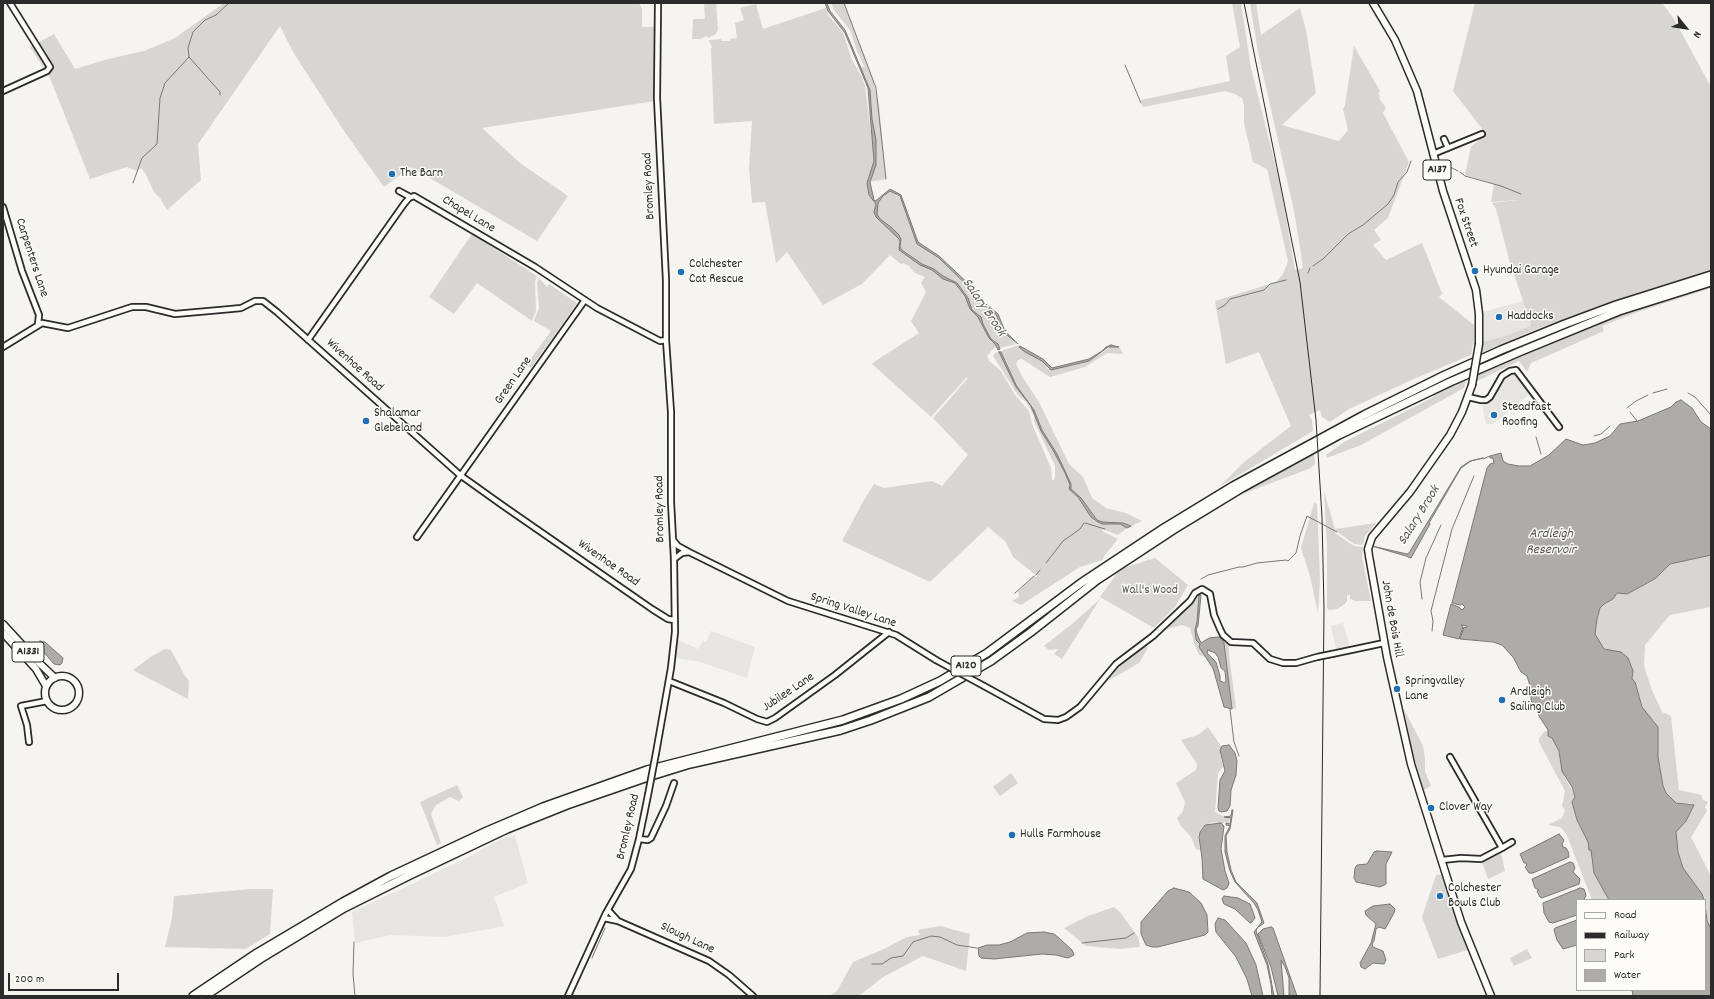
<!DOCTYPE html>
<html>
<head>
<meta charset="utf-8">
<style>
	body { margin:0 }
	#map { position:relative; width:1714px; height:999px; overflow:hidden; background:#f5f4ef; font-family:Dekko,sans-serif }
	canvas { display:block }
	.frame { position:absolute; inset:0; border:4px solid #2b2b2b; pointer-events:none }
	.legend { position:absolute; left:1576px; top:899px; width:130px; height:92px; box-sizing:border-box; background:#fdfcf7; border:1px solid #a9a8a5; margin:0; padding:5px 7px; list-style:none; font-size:12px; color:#2b2b2b }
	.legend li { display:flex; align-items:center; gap:8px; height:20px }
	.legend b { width:20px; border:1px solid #a9a8a5 }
	.north { position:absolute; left:1666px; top:8px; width:40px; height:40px; -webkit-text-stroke:3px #fdfcf7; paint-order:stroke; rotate:120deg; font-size:11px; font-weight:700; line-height:16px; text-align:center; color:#2b2b2b }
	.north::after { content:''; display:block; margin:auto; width:14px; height:18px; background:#2b2b2b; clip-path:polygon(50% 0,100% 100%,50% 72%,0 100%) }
	.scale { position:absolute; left:8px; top:973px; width:111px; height:18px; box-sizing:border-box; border:2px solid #2b2b2b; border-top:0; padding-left:5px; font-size:12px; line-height:14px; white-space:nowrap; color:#2b2b2b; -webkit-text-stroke:3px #fdfcf7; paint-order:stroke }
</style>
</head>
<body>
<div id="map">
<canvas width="1714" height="999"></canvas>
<div class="frame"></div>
<ul class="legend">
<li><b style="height:5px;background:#fdfcf7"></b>Road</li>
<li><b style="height:5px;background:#2b2b2b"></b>Railway</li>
<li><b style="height:11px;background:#d7d6d2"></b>Park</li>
<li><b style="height:11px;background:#adaca9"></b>Water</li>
</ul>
<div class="north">N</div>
<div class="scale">200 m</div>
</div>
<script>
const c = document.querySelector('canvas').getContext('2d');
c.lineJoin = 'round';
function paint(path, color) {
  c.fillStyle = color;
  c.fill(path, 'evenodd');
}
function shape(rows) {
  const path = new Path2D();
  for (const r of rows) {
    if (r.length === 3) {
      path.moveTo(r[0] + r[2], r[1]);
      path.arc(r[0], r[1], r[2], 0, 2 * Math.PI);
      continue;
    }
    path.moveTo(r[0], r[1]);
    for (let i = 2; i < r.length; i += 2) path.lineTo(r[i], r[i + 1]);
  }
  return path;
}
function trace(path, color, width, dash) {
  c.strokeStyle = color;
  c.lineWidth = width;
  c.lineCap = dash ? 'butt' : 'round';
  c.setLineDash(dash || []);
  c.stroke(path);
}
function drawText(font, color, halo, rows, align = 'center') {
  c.font = font + ' Dekko,sans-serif';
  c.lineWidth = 3;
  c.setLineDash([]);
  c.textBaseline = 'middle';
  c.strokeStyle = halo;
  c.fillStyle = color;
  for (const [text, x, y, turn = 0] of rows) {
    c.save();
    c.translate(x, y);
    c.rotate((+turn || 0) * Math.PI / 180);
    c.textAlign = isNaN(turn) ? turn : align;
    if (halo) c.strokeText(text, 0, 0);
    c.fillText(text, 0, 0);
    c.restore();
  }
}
paint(shape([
	[1523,301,1532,327,1483,344,1483,312],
	[1514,369,1532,392,1493,424,1486,424,1481,400,1486,400,1502,376],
	[1343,623,1350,646,1336,649,1331,626],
	[711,631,755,647,747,678,697,661,673,658,674,638,698,649,703,641,706,642],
	[515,836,528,883,494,897,504,926,445,937,391,935,355,943,352,912,473,855,489,845,506,837]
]), '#e6e5e0');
paint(shape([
	[224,3,639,3,642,9,642,27,655,27,655,101,482,128,520,163,568,196,537,241,411,167,384,187,344,131,293,52,280,26,198,144,201,180,167,210,160,198,154,192,145,173,141,168,137,171,127,167,90,179,50,78,30,47,54,34,75,69,104,60,144,51,175,38],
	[704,3,716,3,718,30,716,34,708,38,707,36,700,39,692,39,693,19,705,19],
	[831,3,844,3,873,79,879,106,886,179,870,182,876,165,876,140,872,119,870,90,861,68,864,66,857,51,850,30,834,10],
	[1232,3,1241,3,1251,68,1281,187,1295,270,1303,268,1301,254,1294,211,1258,52,1250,3,1256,3,1261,35,1300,8,1306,30,1316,93,1282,125,1339,141,1348,130,1343,109,1345,105,1354,46,1380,91,1378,94,1380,96,1379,98,1386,108,1383,113,1409,162,1388,218,1374,230,1381,240,1373,245,1386,260,1422,243,1441,291,1443,293,1439,297,1474,325,1474,340,1471,355,1416,378,1349,409,1330,422,1322,417,1320,410,1309,415,1312,420,1313,431,1219,487,1243,463,1291,426,1259,352,1226,364,1215,301,1276,282,1283,274,1288,261,1267,169,1253,162,1244,123,1244,106,1242,98,1235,94,1225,91,1143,107,1141,100,1230,81,1226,56,1240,47],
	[1475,3,1662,3,1674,19,1711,87,1711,271,1606,304,1539,328,1480,353,1481,342,1500,338,1531,326,1531,324,1510,263,1496,209,1492,203,1519,200,1491,202,1494,184,1465,175,1471,147,1486,134,1453,91],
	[756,4,763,29,826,8,829,16,843,33,852,60,862,77,865,86,872,138,874,161,867,183,869,195,876,204,876,217,898,238,900,241,899,250,920,265,932,270,943,279,954,282,965,296,970,309,978,317,989,338,995,344,995,347,987,356,989,361,1001,371,1015,395,1029,411,1032,424,1051,468,1052,480,1054,480,1055,477,1055,466,1034,421,1034,416,1026,402,1017,394,1001,368,993,356,995,353,1019,345,1025,352,1042,360,1048,369,1053,369,1089,361,1111,347,1119,346,1123,354,1107,353,1085,367,1050,377,1022,359,1018,360,1016,364,1023,378,1039,402,1069,464,1083,477,1092,498,1106,508,1126,513,1142,521,1133,525,1132,528,1131,525,1123,523,1102,522,1097,520,1081,498,1071,489,1071,484,1057,454,1042,430,1034,409,1016,384,1001,352,999,352,1016,387,1031,406,1041,431,1053,450,1065,473,1070,485,1069,489,1078,497,1095,520,1102,524,1120,524,1127,528,1118,535,1102,529,1102,531,1118,539,1104,556,1103,560,1080,567,1021,605,1012,601,1019,597,1018,591,1034,576,1036,577,1037,576,1013,557,1006,542,988,527,930,582,842,541,864,500,874,484,884,488,932,481,942,486,968,455,933,418,968,378,966,378,931,417,872,364,874,362,919,333,911,321,926,292,921,283,925,277,915,273,909,266,903,263,901,264,890,255,862,284,823,305,787,252,776,263,765,202,752,203,749,168,752,121,714,124,711,48,712,48,709,40,721,39,721,41,730,41,730,39,737,38,735,23,744,20,740,8],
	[891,191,901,199,917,244,941,260,974,292,986,306,996,314,1002,331,1016,344,1000,348,998,344,991,339,979,315,972,310,966,295,957,283,943,276,932,268,922,264,901,248,901,239,889,225,880,219,877,214,878,203,887,192],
	[472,234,537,276,535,282,536,311,532,321,477,283,454,314,429,297],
	[539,278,547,287,549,284,577,303,531,368,526,365,551,331,534,321,539,308,537,283],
	[1711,286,1711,288,1638,312,1602,326,1604,331,1531,363,1527,372,1519,361,1475,382,1478,369,1611,317],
	[1467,377,1464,388,1361,445,1327,458,1326,455,1344,442,1426,401,1433,397,1434,393],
	[1314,452,1315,464,1311,468,1240,495],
	[1324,491,1335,529,1376,523,1365,536,1363,545,1354,544,1335,530,1335,533,1354,546,1363,547,1362,557,1371,601,1355,601,1350,599,1350,595,1347,595,1347,601,1345,604,1337,609,1329,610,1327,608,1327,610,1327,546],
	[1314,503,1317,504,1320,579,1318,613,1310,576,1301,548],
	[1711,555,1711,607,1670,615,1645,645,1644,666,1652,690,1662,712,1671,716,1679,790,1701,795,1703,800,1708,802,1705,807,1707,811,1691,837,1711,876,1711,929,1707,921,1705,900,1684,871,1678,852,1676,831,1693,805,1690,803,1686,804,1674,802,1666,793,1662,783,1658,757,1658,737,1655,722,1646,713,1642,707,1635,682,1632,679,1633,673,1609,651,1604,649,1595,634,1596,620,1601,607,1604,604,1612,600,1618,593,1627,594,1633,592,1652,579,1656,578,1670,564],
	[1155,558,1188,585,1175,607,1154,628,1100,597,1120,569],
	[1199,595,1197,622,1195,628,1196,640,1200,644,1216,676,1205,657,1199,655,1195,646,1190,628,1182,625,1167,629],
	[1100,599,1062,659,1054,654,1058,649,1049,650,1044,646,1072,624],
	[1223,641,1229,646,1229,654,1236,708,1234,709,1232,709],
	[1146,646,1148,648,1139,663,1108,681,1116,670],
	[165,649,171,650,185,676,189,681,188,699,133,670,152,656],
	[1404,709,1423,746,1425,758,1425,771,1431,786,1424,790,1413,756],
	[1208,727,1221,746,1220,754,1223,767,1218,773,1215,812,1225,817,1230,817,1229,823,1225,822,1222,824,1215,822,1206,824,1203,826,1198,834,1200,850,1196,849,1191,837,1181,826,1177,818,1183,811,1185,802,1176,783,1196,770,1197,764,1181,740,1198,735],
	[1545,731,1548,731,1548,736,1552,738,1558,749,1565,778,1575,796,1572,802,1577,820,1588,842,1589,849,1591,850,1594,873,1609,900,1592,900,1566,833,1560,827,1548,825,1562,818,1565,810,1562,806,1565,791,1539,742,1539,738],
	[1011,773,1018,783,1000,796,993,787],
	[457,785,463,797,459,801,450,797,436,805,431,814,441,843,437,845,420,802],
	[1501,853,1505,871,1488,879,1482,862],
	[1444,874,1468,950,1438,959,1422,917,1436,875],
	[251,889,273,889,270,934,246,949,165,947,172,918,174,896],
	[1114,907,1120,912,1138,937,1140,945,1139,947,1120,949,1086,946,1064,928,1088,916],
	[940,926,970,934,966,971,923,956,883,977,859,996,829,996,837,991,853,962,884,949,907,937,920,935,918,930],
	[1527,949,1532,958,1514,966,1510,958]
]), '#d7d6d2');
const water = shape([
	[825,3,827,3,830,11,845,30,870,90,872,119,876,140,876,165,870,182,874,200,875,201,878,199,890,189,901,195,918,242,939,256,974,289,987,305,998,314,1005,331,1018,344,1002,331,996,314,986,306,974,292,939,258,917,244,900,196,890,191,883,196,878,203,877,214,880,219,891,227,899,235,901,239,900,247,902,250,922,264,934,269,943,276,957,283,968,298,972,310,981,317,983,324,991,339,998,344,1000,349,998,350,995,344,989,338,978,317,970,309,965,296,955,283,943,279,932,270,920,265,899,250,900,241,898,238,876,217,874,212,876,204,869,195,867,183,874,161,868,88,845,33,828,11,825,3],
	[1111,345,1119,347,1108,347,1089,361,1051,370,1042,361,1025,352,1019,347,1020,346,1043,359,1052,368,1089,359,1102,351,1106,347,1111,345],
	[999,352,1001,352,1016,385,1034,410,1042,430,1057,454,1071,484,1071,489,1081,498,1097,520,1102,522,1123,523,1131,526,1127,528,1120,524,1102,524,1098,522,1091,517,1078,497,1069,489,1070,485,1065,473,1053,450,1041,431,1031,406,1016,387,999,352],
	[1681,400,1692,408,1701,422,1711,429,1711,555,1670,564,1656,578,1633,591,1627,594,1617,593,1613,599,1604,604,1600,608,1597,619,1595,634,1604,649,1621,652,1628,658,1633,671,1632,679,1635,682,1642,707,1658,727,1658,757,1663,786,1666,793,1676,803,1694,805,1686,821,1676,832,1678,852,1683,868,1702,894,1704,900,1609,900,1594,873,1591,850,1589,850,1588,842,1577,820,1572,802,1575,797,1572,787,1562,771,1559,751,1552,738,1548,736,1548,730,1539,716,1536,706,1531,701,1531,689,1527,676,1521,672,1513,657,1502,645,1493,642,1460,639,1464,627,1466,628,1467,626,1461,625,1463,627,1459,639,1443,635,1451,604,1459,607,1462,610,1465,607,1462,604,1460,605,1452,603,1487,468,1490,464,1494,463,1493,458,1490,458,1490,456,1501,453,1503,461,1508,464,1519,466,1530,466,1549,455,1566,439,1583,445,1595,443,1610,436,1620,424,1638,421,1671,407,1676,402,1681,400],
	[1483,458,1471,461,1461,468,1429,523,1430,524,1411,558,1406,556,1372,546,1407,554,1409,553,1461,467,1470,461,1483,458],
	[1199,595,1201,595,1198,626,1196,629,1197,634,1201,643,1209,638,1218,637,1221,638,1224,643,1232,709,1224,707,1213,668,1199,647,1200,644,1196,640,1195,629,1197,622,1199,595],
	[1208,650,1215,653,1218,657,1221,668,1225,671,1226,681,1225,683,1220,681,1220,676,1216,662,1207,653,1208,650],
	[40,641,45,642,63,658,62,663,60,665,54,664,42,650,39,645,40,641],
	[1229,745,1235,753,1237,761,1236,775,1231,790,1230,806,1227,811,1221,812,1219,811,1218,808,1220,780,1225,771,1220,750,1222,746,1229,745],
	[1232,810,1233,810,1230,829,1226,836,1227,852,1231,870,1236,882,1257,903,1264,923,1257,928,1256,931,1268,964,1274,996,1272,996,1271,984,1267,965,1254,932,1262,922,1258,910,1254,903,1235,882,1230,871,1225,852,1225,836,1230,826,1226,825,1226,823,1230,824,1231,818,1224,817,1231,816,1232,810],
	[1221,823,1224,826,1221,849,1225,871,1229,883,1227,888,1223,890,1203,879,1202,858,1199,837,1200,832,1205,825,1221,823],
	[1559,834,1564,840,1562,844,1563,847,1566,848,1568,851,1569,857,1533,873,1529,873,1525,867,1527,865,1526,863,1524,863,1520,854,1559,834],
	[1377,851,1392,852,1386,864,1386,884,1380,887,1356,882,1354,878,1355,868,1357,865,1367,864,1374,852,1377,851],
	[1570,862,1573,863,1575,868,1573,872,1580,879,1579,884,1542,898,1540,897,1537,891,1539,890,1535,888,1532,879,1570,862],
	[1174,888,1189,892,1201,903,1207,915,1208,932,1205,935,1158,947,1152,947,1146,945,1141,934,1141,922,1168,891,1174,888],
	[1580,888,1584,889,1586,895,1584,900,1577,900,1577,915,1553,923,1549,922,1544,913,1543,903,1580,888],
	[1224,896,1238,898,1250,904,1255,918,1251,923,1250,923,1235,909,1224,904,1222,899,1224,896],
	[1390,904,1395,909,1394,913,1385,929,1379,927,1376,929,1374,941,1372,944,1373,947,1383,951,1386,960,1384,964,1373,963,1365,969,1361,967,1360,963,1371,943,1376,924,1366,915,1365,911,1373,906,1390,904],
	[1705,905,1707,921,1711,929,1711,996,1633,996,1632,990,1705,990,1705,905],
	[1218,918,1225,920,1246,943,1256,965,1263,996,1252,996,1247,979,1236,957,1216,932,1215,924,1218,918],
	[1577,920,1577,945,1563,949,1557,940,1554,930,1555,928,1577,920],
	[1271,927,1273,928,1297,996,1289,995,1289,978,1285,967,1281,960,1284,996,1278,996,1271,967,1258,934,1263,929,1271,927],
	[1044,932,1054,934,1059,938,1072,950,1074,955,1068,958,1056,955,1042,954,994,959,981,958,979,956,978,948,987,945,999,945,1010,942,1027,933,1044,932]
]);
paint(water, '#adaca9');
trace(water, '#797877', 1);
trace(shape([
	[844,3,876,88,886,179],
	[189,57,220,92,220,95],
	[1125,65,1141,103],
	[1434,145,1436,152],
	[1439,161,1440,164,1444,164,1458,171],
	[1460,172,1465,176,1501,186,1521,194],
	[133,183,142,158,157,144,160,98,165,83,189,57,188,48,193,32,205,20,216,15,229,3],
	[1313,266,1323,259,1348,234,1363,225,1388,204,1394,195,1398,182,1407,172,1411,161],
	[1308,273,1310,268],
	[1218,309,1225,305,1230,299,1264,290,1270,284,1286,280],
	[1653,393,1667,389],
	[1688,393,1695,397,1711,415],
	[1627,408,1636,401,1648,395],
	[1630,412,1637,421],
	[1594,436,1601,434,1610,426],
	[1536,437,1541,454],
	[1483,459,1490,456],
	[1085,523,1105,529],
	[1046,563,1063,541,1080,529,1084,523],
	[1036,575,1040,570],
	[1201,579,1208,575,1239,567,1243,567,1257,563,1286,560,1288,561,1296,553,1300,536,1307,516,1337,532],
	[1015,593,1034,576],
	[1422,599,1420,582,1426,558,1441,525],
	[1432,631,1433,621,1431,611,1452,529,1474,476],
	[1230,709,1234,742,1239,756],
	[354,942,353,974,355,996],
	[1082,943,1126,938,1134,933],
	[592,958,605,928],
	[872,964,882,964,891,958,903,956,913,942,931,936,940,937,957,945,977,948]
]), '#797877', 1);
const minor = shape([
	[3,91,47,71,50,67,10,3],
	[1444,139,1448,148],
	[1433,154,1482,134],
	[399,191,410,197],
	[3,207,22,271,39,315,38,324],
	[308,340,404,204,409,198,414,196,535,267,597,308,660,341,666,340],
	[3,347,42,323,68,328,132,307,146,307,175,314,231,309,241,308,255,301,263,301,277,312,460,475,502,505,652,609,668,619,674,620],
	[1468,397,1481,400,1486,400,1490,397,1502,376,1510,371,1516,370,1559,427],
	[417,537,585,300],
	[673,540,678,546,689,552],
	[674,559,682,553,689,552,788,601,896,635,936,660],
	[1332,654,1384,643],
	[669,681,724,703,757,719,767,722,775,718,835,675,889,632],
	[984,686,1044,719,1058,720,1066,717,1080,707,1116,664,1153,636,1190,601,1195,593,1202,589,1210,594,1214,615,1220,629,1223,635,1231,642,1253,643,1270,659,1283,663,1296,663,1317,657],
	[29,742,27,725,21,706,47,701],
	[656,753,671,668,675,632,674,559,671,502,671,412,666,340,666,280,657,98,658,3],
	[639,839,648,840,651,838,666,806,674,783],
	[1502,848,1512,842],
	[1442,860,1461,858,1481,859,1502,848,1450,757],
	[608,910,618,921,709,961,729,975,753,996],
	[604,918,618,921],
	[568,996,606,913,631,869,639,839,648,795]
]);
const major = shape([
	[1373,3,1395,40,1417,91,1443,191,1476,290,1479,314,1479,344],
	[1472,385,1462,412,1450,435,1410,492,1372,537,1368,549,1369,556,1387,657,1411,764,1461,922,1491,996],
	[3,624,37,661,55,678],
	[3,633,36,669,46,686],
	[62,693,17]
]);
const highway = shape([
	[193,996,257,953,343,902,391,876,487,831,543,807,647,770,843,720,901,699,940,681,987,653,1081,583,1164,528,1233,486,1364,415,1445,375,1501,350,1565,324,1616,305,1711,275],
	[205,996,260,959,344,908,410,875,507,829,567,805,648,777,690,764,841,730,871,720,929,697,991,661,1031,632,1097,580,1173,530,1242,488,1339,435,1450,382,1519,352,1619,311,1711,282]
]);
trace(minor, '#2b2b2b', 8);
trace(major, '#2b2b2b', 9);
trace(highway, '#2b2b2b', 10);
trace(minor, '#fdfcf7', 4.5);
trace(major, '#fdfcf7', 6);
trace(highway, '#fdfcf7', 7);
trace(shape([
	[1244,3,1300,282,1316,420,1322,517,1324,609,1320,996]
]), '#2b2b2b', 1);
const minorBridge = shape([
	[1317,657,1332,654],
	[936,660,984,686],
	[648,795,656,753]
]);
const majorBridge = shape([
	[1472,385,1479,344]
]);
trace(minorBridge, '#2b2b2b', 8, []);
trace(majorBridge, '#2b2b2b', 9, []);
trace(minorBridge, '#fdfcf7', 4.5);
trace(majorBridge, '#fdfcf7', 6);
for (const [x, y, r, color] of [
	[392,174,4,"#1f6fb2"],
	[1475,271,4,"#1f6fb2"],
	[681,272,4,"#1f6fb2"],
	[1499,317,4,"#1f6fb2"],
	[1494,415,4,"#1f6fb2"],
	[366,421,4,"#1f6fb2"],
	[1397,689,4,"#1f6fb2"],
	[1502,700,4,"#1f6fb2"],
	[1431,808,4,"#1f6fb2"],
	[1012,835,4,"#1f6fb2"],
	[1440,896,4,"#1f6fb2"]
]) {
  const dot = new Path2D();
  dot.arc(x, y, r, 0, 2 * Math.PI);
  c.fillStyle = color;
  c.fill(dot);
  trace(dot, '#fdfcf7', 1.5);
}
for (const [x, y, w] of [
	[1437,170,28],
	[28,652,32],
	[966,666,30]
]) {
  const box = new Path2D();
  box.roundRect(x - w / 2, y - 10, w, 20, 3);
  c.fillStyle = '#fdfcf7';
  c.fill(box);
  trace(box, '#2b2b2b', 1);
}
drawText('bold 12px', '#2b2b2b', null, [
	["A137",1437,170],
	["A1331",28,652],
	["A120",966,666]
]);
drawText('13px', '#2b2b2b', '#fdfcf7', [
	["The Barn",400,174],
	["Colchester",689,265],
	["Cat Rescue",689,280],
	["Hyundai Garage",1483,271],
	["Haddocks",1507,317],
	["Steadfast",1502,408],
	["Roofing",1502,423],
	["Shalamar",374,414],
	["Glebeland",374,429],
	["Springvalley",1405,682],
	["Lane",1405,697],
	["Ardleigh",1510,693],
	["Sailing Club",1510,708],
	["Clover Way",1439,808],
	["Hulls Farmhouse",1020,835],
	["Colchester",1448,889],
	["Bowls Club",1448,904]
], 'left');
drawText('13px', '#2b2b2b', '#fdfcf7', [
	["Bromley Road",650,186,-93],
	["Chapel Lane",468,215,31],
	["Fox Street",1465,223,71],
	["Carpenters Lane",31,258,72],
	["Wivenhoe Road",354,366,42],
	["Green Lane",514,381,-55],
	["Bromley Road",661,509,-91],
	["Wivenhoe Road",608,564,35],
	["Spring Valley Lane",853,611,18],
	["John de Bois Hill",1391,619,80],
	["Jubilee Lane",789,693,-34],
	["Bromley Road",629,827,-77],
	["Slough Lane",687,939,25]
]);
drawText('13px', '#565655', '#fdfcf7', [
	["Wall's Wood",1150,591]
]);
drawText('italic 14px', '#585857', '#fdfcf7', [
	["Salary Brook",983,308,56],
	["Salary Brook",1420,516,-58],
	["Ardleigh",1551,535],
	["Reservoir",1551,551]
]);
</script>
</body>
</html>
